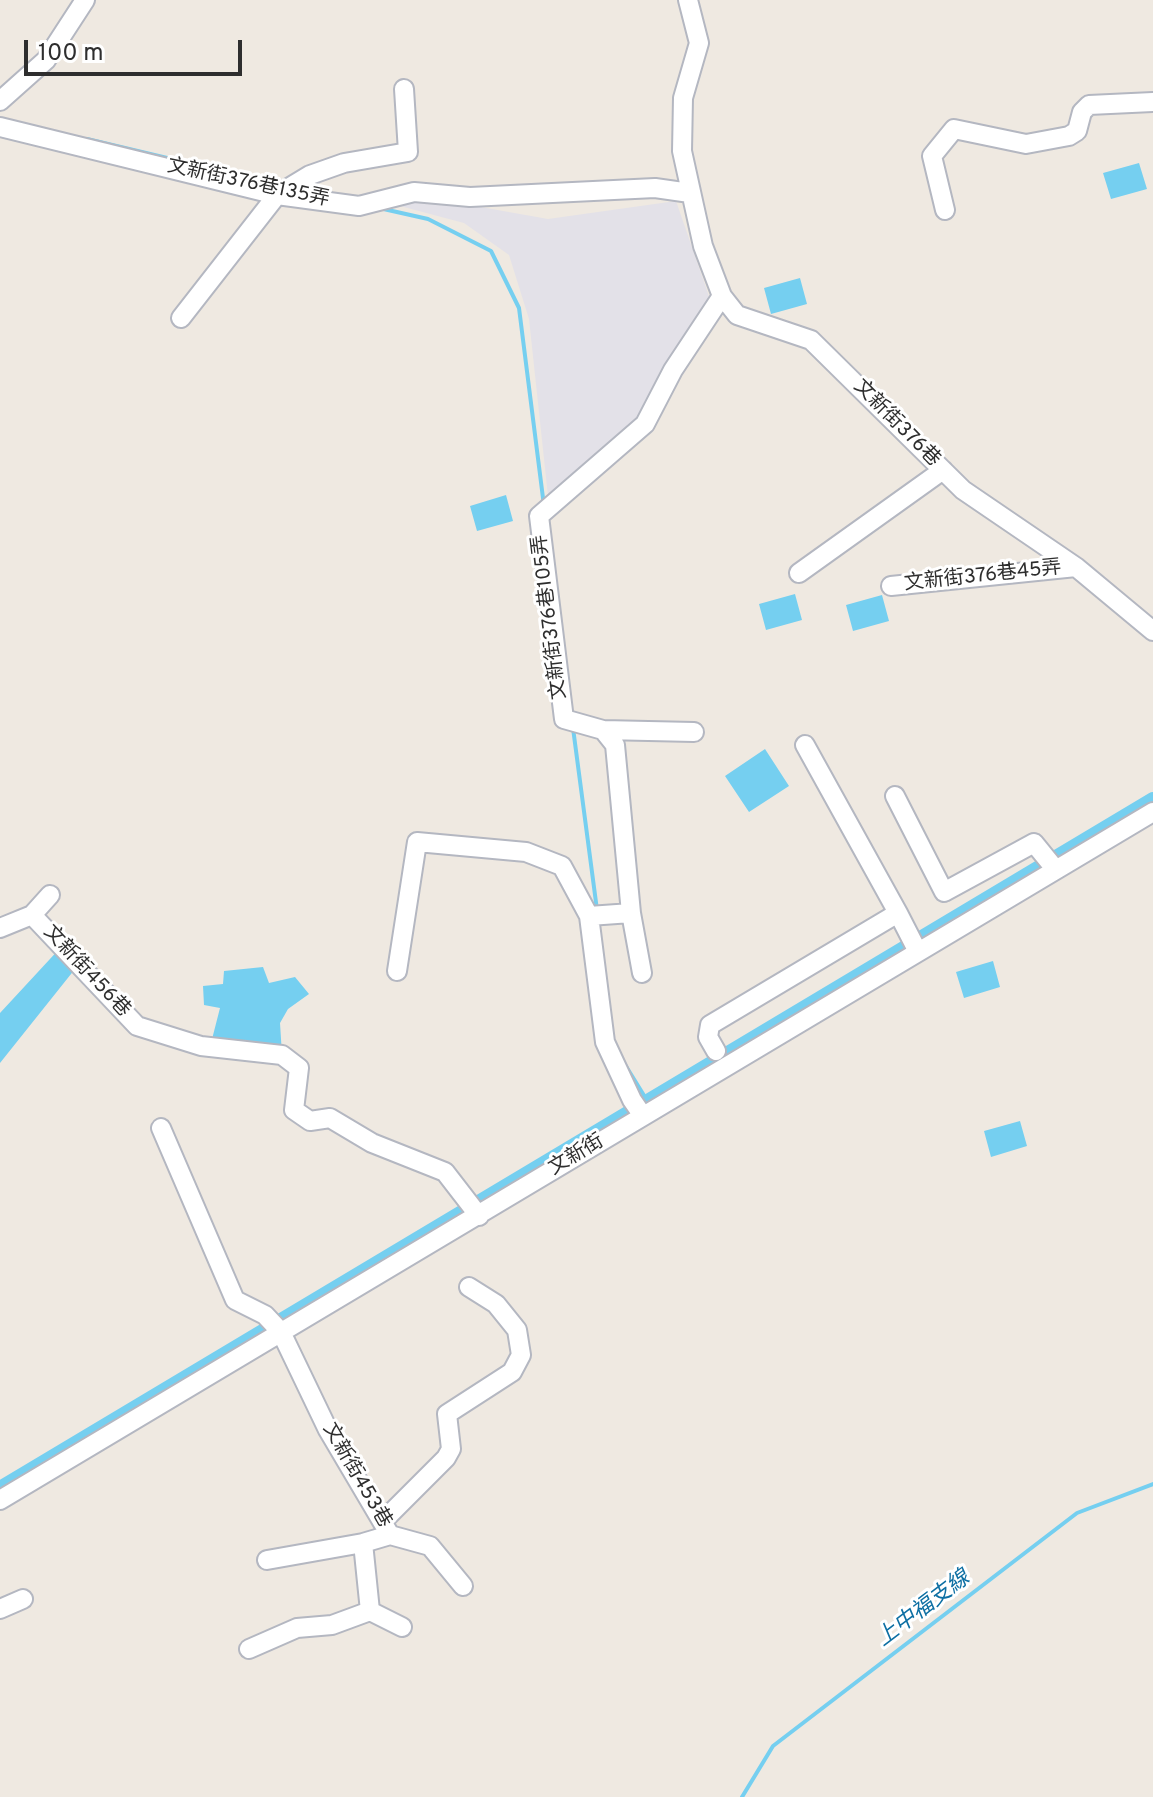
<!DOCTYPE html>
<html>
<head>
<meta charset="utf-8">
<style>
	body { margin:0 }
	#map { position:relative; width:1153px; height:1797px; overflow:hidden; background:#efe9e1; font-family:Overpass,sans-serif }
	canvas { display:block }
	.scale { position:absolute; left:24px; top:40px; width:218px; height:36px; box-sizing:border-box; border:4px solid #2e2e2e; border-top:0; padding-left:10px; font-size:24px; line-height:28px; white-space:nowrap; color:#2e2e2e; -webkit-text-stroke:6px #fff; paint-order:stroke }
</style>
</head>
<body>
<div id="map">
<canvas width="1153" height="1797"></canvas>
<div class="scale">100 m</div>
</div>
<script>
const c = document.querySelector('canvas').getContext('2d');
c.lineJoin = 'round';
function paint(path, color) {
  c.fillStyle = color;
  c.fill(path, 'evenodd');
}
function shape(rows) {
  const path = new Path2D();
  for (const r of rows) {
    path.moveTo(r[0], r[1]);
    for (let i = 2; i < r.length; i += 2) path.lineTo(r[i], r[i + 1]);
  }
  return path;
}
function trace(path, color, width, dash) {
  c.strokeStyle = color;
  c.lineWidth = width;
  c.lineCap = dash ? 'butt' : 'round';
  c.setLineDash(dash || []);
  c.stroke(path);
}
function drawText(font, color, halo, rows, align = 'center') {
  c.font = font + ' Overpass,"Noto Sans TC",sans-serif';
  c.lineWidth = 6;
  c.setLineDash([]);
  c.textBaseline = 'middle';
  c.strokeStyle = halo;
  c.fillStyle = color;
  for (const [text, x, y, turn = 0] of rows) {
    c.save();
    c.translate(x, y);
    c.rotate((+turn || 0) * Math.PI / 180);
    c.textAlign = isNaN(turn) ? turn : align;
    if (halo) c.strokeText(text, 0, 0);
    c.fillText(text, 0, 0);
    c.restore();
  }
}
paint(shape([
	[430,198,548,219,676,201,712,305,644,423,548,496,529,319,509,255,464,223,400,206]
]), '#e3e1e8');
paint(shape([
	[1139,163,1147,189,1111,199,1103,173],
	[800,278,807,304,771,314,764,288],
	[506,495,513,521,477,531,470,506],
	[795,594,802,620,766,630,759,604],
	[882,595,889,621,853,631,846,605],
	[765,749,789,786,749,812,725,776],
	[62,946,79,964,0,1063,0,1013],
	[993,961,1000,987,964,998,956,972],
	[263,967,269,983,295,977,309,994,288,1009,280,1023,282,1055,210,1047,220,1008,204,1005,203,986,223,984,224,971],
	[1020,1121,1027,1146,991,1157,984,1131]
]), '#75cff0');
trace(shape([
	[87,139,281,185],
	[379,208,428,219,491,251,519,308,544,506],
	[573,728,597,910],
	[624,1063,648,1102],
	[742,1797,773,1746,1077,1513,1153,1484]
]), '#75cff0', 4);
trace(shape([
	[0,1489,1153,800]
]), '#75cff0', 16);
const minor = shape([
	[688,0,699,43,683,98,682,151,703,246,722,296,737,315,811,340,963,490,1076,567,1153,631],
	[0,101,46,60,85,0],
	[0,127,277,195,359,206,414,192,470,197,655,188,690,193],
	[945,210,932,156,954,129,1026,144,1069,136,1077,131,1082,112,1089,105,1153,102],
	[181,318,277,195,310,175,344,163,408,152,404,89],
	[799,573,943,470],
	[891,586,1076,567],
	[603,730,694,732],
	[895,796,944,892,1034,843,1056,870],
	[898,913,918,952],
	[32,915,137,1026,201,1046,282,1055,299,1068,294,1110,310,1121,330,1118,372,1143,445,1172,479,1216],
	[589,916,631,913],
	[0,928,32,915,50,895],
	[397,971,417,842,526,852,562,866,589,916,605,1042,632,1100,643,1116],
	[642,973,631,913,615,745,603,730,564,719,539,516,645,424,673,370,722,296],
	[716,1051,708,1037,710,1025,898,913,805,745],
	[161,1128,235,1300,265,1315,281,1332,328,1430,390,1535,430,1546,463,1586],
	[0,1500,1153,812],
	[384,1520,446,1458,451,1449,447,1414,512,1372,521,1355,517,1330,496,1304,469,1287],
	[267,1560,363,1543,390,1535],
	[0,1609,23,1599],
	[370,1611,402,1627],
	[249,1649,297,1628,332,1625,370,1611,363,1543]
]);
trace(minor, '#b4b7c1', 22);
trace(minor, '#fff', 18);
drawText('20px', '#2e2e2e', '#fff', [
	["文新街376巷135弄",248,184,12],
	["文新街376巷",896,424,45],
	["文新街376巷45弄",983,577,-6],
	["文新街376巷105弄",551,617,-97],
	["文新街456巷",86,972,47],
	["文新街",577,1156,-31],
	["文新街453巷",356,1476,60]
]);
drawText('italic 22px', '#0d6fa3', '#fff', [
	["上中福支線",924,1610,-37]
]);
</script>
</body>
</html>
